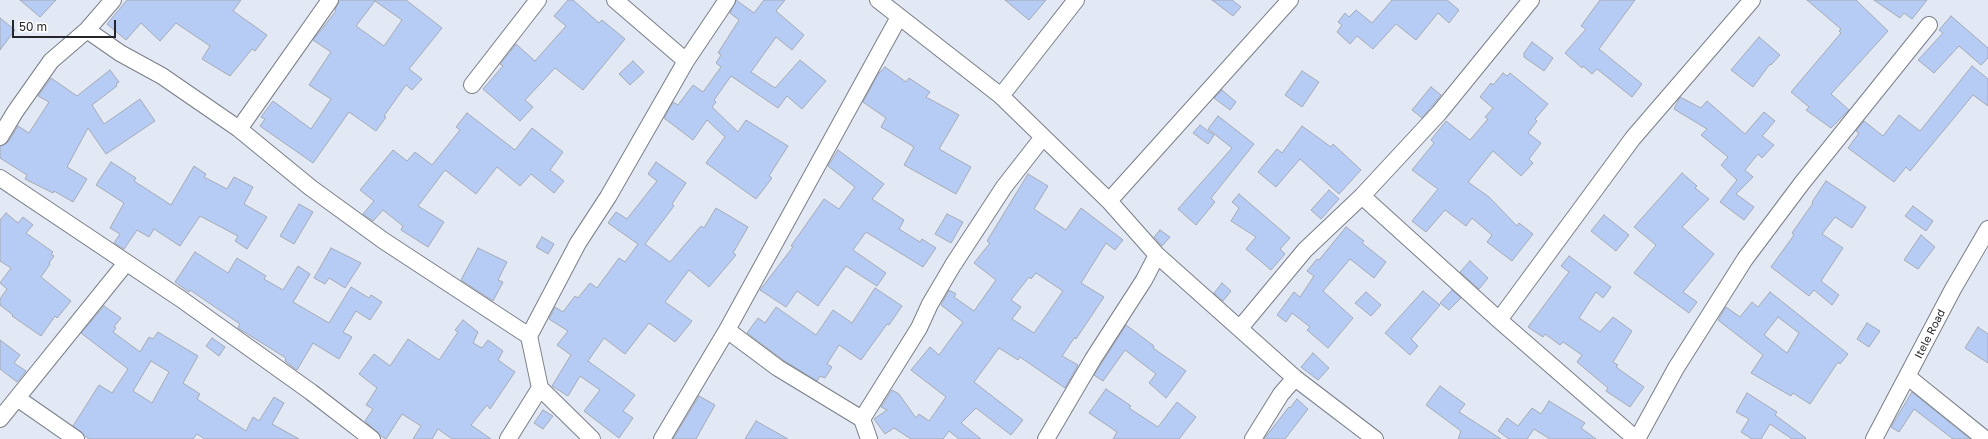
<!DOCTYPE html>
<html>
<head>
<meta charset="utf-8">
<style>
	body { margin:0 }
	#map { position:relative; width:1988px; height:439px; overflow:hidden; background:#e2e9f5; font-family:"Golos Text",sans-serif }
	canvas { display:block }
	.scale { position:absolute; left:12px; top:20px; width:104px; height:18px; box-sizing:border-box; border:2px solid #24262b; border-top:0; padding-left:5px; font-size:12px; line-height:14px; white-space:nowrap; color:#24262b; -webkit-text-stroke:3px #fff; paint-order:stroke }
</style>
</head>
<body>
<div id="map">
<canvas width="1988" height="439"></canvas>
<div class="scale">50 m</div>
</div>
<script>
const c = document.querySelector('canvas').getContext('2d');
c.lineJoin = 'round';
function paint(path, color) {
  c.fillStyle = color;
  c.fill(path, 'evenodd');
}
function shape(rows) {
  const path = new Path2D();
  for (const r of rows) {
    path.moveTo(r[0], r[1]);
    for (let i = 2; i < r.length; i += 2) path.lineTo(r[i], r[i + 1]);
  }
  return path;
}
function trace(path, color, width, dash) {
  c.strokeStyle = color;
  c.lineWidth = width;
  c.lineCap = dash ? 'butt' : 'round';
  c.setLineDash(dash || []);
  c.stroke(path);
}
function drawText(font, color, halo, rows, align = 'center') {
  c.font = font + ' "Golos Text",sans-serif';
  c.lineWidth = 3;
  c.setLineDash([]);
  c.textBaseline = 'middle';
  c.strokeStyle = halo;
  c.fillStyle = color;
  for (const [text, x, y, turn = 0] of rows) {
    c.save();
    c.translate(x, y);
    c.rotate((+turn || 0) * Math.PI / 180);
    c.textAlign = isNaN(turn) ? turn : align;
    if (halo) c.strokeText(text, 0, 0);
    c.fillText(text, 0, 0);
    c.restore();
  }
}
const building = shape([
	[20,0,56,0,40,17,20,0],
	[127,0,241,0,233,11,267,35,255,51,252,49,230,76,202,59,210,46,176,23,160,41,141,23,126,40,107,24,127,0],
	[339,0,406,0,442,28,409,69,422,79,412,90,406,85,384,116,386,117,376,131,349,112,313,163,260,126,265,119,261,117,273,101,311,129,331,99,309,85,331,52,313,40,336,11,335,10,339,0],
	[375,1,402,20,384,46,356,26,375,1],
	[568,0,573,0,599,23,602,20,625,39,583,90,555,68,525,100,533,107,520,121,483,89,503,66,500,64,516,44,535,61,566,26,554,16,568,0],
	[736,0,754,13,764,0,785,0,776,11,804,35,792,50,776,37,751,72,775,88,800,60,826,81,802,109,787,96,778,108,731,76,714,100,716,102,712,107,738,132,746,120,788,146,769,176,772,178,756,199,706,163,725,137,707,120,693,140,664,118,673,102,678,105,693,85,703,92,721,67,716,63,721,55,718,53,739,20,730,13,736,0],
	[1005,0,1046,0,1029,20,1005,0],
	[1212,0,1232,0,1241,7,1233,16,1212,0],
	[1392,0,1447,0,1459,10,1449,23,1438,13,1416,40,1396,24,1373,49,1357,36,1350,44,1337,32,1342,25,1338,22,1345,13,1349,17,1356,10,1372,23,1392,0],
	[1600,0,1635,0,1599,49,1642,84,1632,97,1597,69,1592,74,1583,66,1582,68,1565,53,1586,29,1581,26,1600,0],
	[1807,0,1856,0,1888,31,1831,94,1849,110,1831,128,1806,110,1809,107,1791,92,1841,33,1839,31,1841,29,1807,0],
	[1874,0,1927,0,1912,19,1904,13,1900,18,1874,0],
	[1951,16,1988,48,1988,58,1981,65,1959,46,1934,73,1918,60,1943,33,1939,30,1951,16],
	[0,18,15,30,0,50,0,18],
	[1759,37,1780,55,1771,65,1770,64,1753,87,1731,70,1759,37],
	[1532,42,1553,58,1544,71,1524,57,1524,53,1532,42],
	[633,61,644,72,630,85,619,74,633,61],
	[1972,66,1988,79,1988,106,1973,95,1910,171,1906,167,1894,182,1848,148,1859,133,1856,131,1864,121,1883,136,1899,115,1920,131,1972,66],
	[885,67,906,82,909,78,930,92,926,97,959,115,939,149,971,167,956,194,904,165,914,147,881,127,886,118,863,102,878,74,885,67],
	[110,70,119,82,116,84,117,86,92,105,104,124,140,99,155,121,106,154,88,128,67,167,87,179,73,202,54,191,53,193,25,179,27,175,0,158,0,146,8,142,18,126,29,133,49,102,38,96,51,78,77,96,110,70],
	[1302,71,1319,82,1302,107,1285,95,1302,71],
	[1503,73,1507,76,1510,73,1548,104,1535,119,1537,121,1528,133,1541,143,1529,159,1533,163,1521,176,1493,151,1468,182,1489,197,1517,226,1519,223,1533,234,1512,261,1487,242,1492,235,1472,218,1466,226,1445,210,1426,232,1412,221,1438,189,1412,170,1434,143,1431,140,1446,121,1470,140,1488,119,1485,117,1493,108,1480,97,1491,83,1493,85,1503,73],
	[1431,87,1441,95,1422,118,1412,110,1431,87],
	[1222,90,1236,102,1230,110,1214,98,1222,90],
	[1680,97,1701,108,1707,101,1745,134,1764,112,1775,121,1762,136,1774,145,1762,158,1758,154,1745,170,1753,177,1736,194,1754,207,1744,220,1720,202,1737,180,1721,165,1728,157,1701,135,1707,129,1674,109,1680,97],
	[467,113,515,150,532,128,563,152,550,170,564,181,554,193,531,174,520,186,497,167,476,194,445,170,418,206,444,222,428,247,401,230,403,226,383,210,373,221,363,214,374,201,360,190,393,150,407,161,415,152,432,165,460,130,456,127,467,113],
	[1218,116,1254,144,1211,198,1215,202,1196,225,1178,209,1232,148,1208,129,1218,116],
	[1200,125,1214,135,1208,144,1193,133,1200,125],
	[1302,126,1331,147,1333,144,1361,170,1339,194,1300,159,1276,187,1258,172,1277,149,1282,153,1302,126],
	[838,150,884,184,872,199,904,220,899,229,920,242,922,239,936,248,923,267,866,232,853,250,886,273,877,286,846,266,818,306,797,291,786,307,760,290,793,247,791,246,824,199,839,209,855,187,828,166,838,150],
	[111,162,136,178,134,181,171,205,194,166,206,174,204,177,227,189,234,177,253,187,244,204,267,217,247,249,235,241,238,236,200,216,180,246,154,229,149,237,137,230,124,249,114,243,120,234,110,228,124,203,96,185,111,162],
	[656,162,686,183,672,204,674,206,645,244,670,262,701,226,704,228,716,208,748,227,733,253,736,255,709,287,689,270,665,302,692,321,675,342,649,323,625,354,604,338,588,361,635,395,623,411,633,418,619,438,584,411,600,390,580,376,568,396,552,386,571,355,557,345,568,331,549,319,555,307,563,312,575,296,578,298,590,283,597,288,619,258,625,262,638,244,608,223,616,212,627,219,657,181,648,174,656,162],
	[1682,173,1697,186,1695,188,1709,199,1682,227,1714,254,1683,292,1697,302,1689,313,1634,273,1656,245,1634,227,1682,173],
	[1028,174,1048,186,1034,209,1066,230,1081,208,1123,240,1115,250,1106,243,1081,283,1104,297,1076,339,1075,337,1062,356,1078,365,1065,388,1020,357,1018,360,999,348,974,382,1023,420,1011,435,976,408,961,423,981,439,959,439,949,431,943,439,911,439,894,428,885,434,874,419,887,410,881,407,892,390,899,394,916,418,919,414,929,421,946,397,911,370,930,347,939,355,963,322,941,305,949,290,956,294,954,297,974,311,996,280,974,263,990,243,987,241,1028,174],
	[1036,273,1063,291,1034,333,1012,319,1021,307,1011,300,1029,277,1031,279,1036,273],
	[1826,181,1866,207,1852,228,1835,217,1822,234,1843,248,1821,281,1839,295,1832,305,1814,290,1809,296,1771,267,1794,235,1792,233,1813,203,1812,202,1826,181],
	[1329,190,1339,199,1321,219,1311,210,1329,190],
	[1239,194,1290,238,1280,249,1285,254,1271,270,1246,249,1256,237,1231,221,1239,208,1232,202,1239,194],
	[299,204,313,212,294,244,280,236,299,204],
	[1913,206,1933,221,1926,231,1905,216,1913,206],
	[6,213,18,223,23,217,33,225,26,233,53,252,51,254,54,256,49,263,50,264,41,277,71,301,57,318,55,316,41,336,12,316,13,315,0,305,0,299,7,289,0,283,11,268,0,261,0,220,6,213],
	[947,214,963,222,951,243,935,234,947,214],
	[1604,215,1629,235,1616,251,1591,231,1604,215],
	[1346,227,1364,241,1362,243,1386,262,1374,278,1350,259,1323,291,1353,318,1328,348,1307,330,1310,327,1292,313,1286,322,1277,315,1294,292,1300,297,1314,276,1307,271,1317,259,1319,260,1346,227],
	[1160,230,1170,237,1162,246,1154,237,1160,230],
	[1921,235,1935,247,1918,269,1904,260,1921,235],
	[542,237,554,244,548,254,536,247,542,237],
	[331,248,361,263,345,288,329,278,325,284,314,278,331,248],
	[478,248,507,262,498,280,503,282,493,301,461,280,478,248],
	[195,252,228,273,237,258,266,276,264,279,283,290,298,266,310,274,293,302,329,323,351,287,369,298,371,295,382,302,370,320,356,311,343,332,352,337,339,359,313,343,297,370,285,361,286,358,238,328,240,324,190,290,189,292,175,282,195,252],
	[1569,256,1611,287,1603,298,1596,292,1579,318,1600,332,1613,317,1632,331,1613,362,1618,365,1616,367,1644,387,1630,407,1606,391,1608,388,1577,362,1582,355,1563,342,1560,345,1545,334,1543,337,1528,327,1569,272,1561,266,1569,256],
	[1470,261,1488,278,1479,289,1460,272,1470,261],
	[1222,283,1231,291,1223,301,1214,293,1222,283],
	[875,288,902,306,889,325,887,324,861,360,839,345,827,364,832,367,825,378,820,376,817,381,783,360,747,333,758,318,765,323,776,307,816,335,833,310,852,323,875,288],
	[1452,290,1461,298,1449,310,1440,303,1452,290],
	[1423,291,1440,305,1411,339,1418,346,1410,355,1385,333,1423,291],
	[1366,292,1381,305,1371,316,1355,303,1366,292],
	[1770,292,1848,354,1840,364,1838,362,1810,404,1793,393,1791,396,1751,373,1763,355,1718,320,1726,307,1740,317,1752,302,1758,307,1770,292],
	[1778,317,1799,333,1787,353,1764,335,1778,317],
	[104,306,121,318,114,327,116,328,113,332,140,352,149,337,153,339,158,332,198,356,183,383,200,394,197,399,246,431,253,417,259,421,274,397,284,403,272,424,299,439,205,439,197,434,193,439,89,439,85,436,73,426,99,385,112,393,128,369,81,333,104,306],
	[151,361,169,372,152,403,133,391,151,361],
	[463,320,478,332,473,343,482,348,488,340,503,351,498,360,515,372,490,409,487,405,471,425,491,439,452,439,438,429,432,439,413,439,421,426,402,414,386,439,381,436,365,421,373,409,366,405,377,388,359,374,374,354,390,366,408,339,439,360,458,332,455,330,463,320],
	[1867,323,1880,331,1869,347,1857,339,1867,323],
	[1126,325,1154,346,1153,348,1186,371,1166,398,1149,383,1156,374,1125,350,1103,381,1094,375,1126,325],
	[1978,327,1988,334,1988,363,1965,348,1978,327],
	[212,338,225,347,219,356,206,346,212,338],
	[0,340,20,355,14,363,26,371,17,382,0,369,0,340],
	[1313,353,1329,368,1318,380,1301,367,1313,353],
	[1440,386,1465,404,1459,412,1501,439,1458,439,1461,431,1426,405,1440,386],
	[1106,389,1131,406,1129,408,1158,427,1177,402,1196,417,1179,439,1113,439,1117,432,1089,413,1106,389],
	[1912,392,1970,439,1953,439,1914,409,1899,432,1891,427,1912,392],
	[1747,393,1777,412,1775,415,1806,438,1805,439,1792,439,1770,424,1761,439,1752,439,1741,432,1749,419,1736,412,1747,393],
	[699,396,715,405,701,430,696,439,673,439,699,396],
	[1297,399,1308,409,1285,439,1264,439,1289,407,1290,408,1297,399],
	[1549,401,1585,423,1581,428,1596,439,1550,439,1534,429,1527,439,1509,439,1498,431,1507,418,1518,426,1532,408,1541,414,1549,401],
	[543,410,553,416,543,429,534,423,543,410],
	[756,421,788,439,745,439,756,421]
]);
paint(building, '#b7ccf4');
trace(building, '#a4aab5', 1);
const minor = shape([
	[615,0,686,61],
	[878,0,1001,96,1109,201,1157,255,1295,378,1375,439],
	[87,30,113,0],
	[472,85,538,0],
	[1001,96,1076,0],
	[239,129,330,0],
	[0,137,15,112,51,61,87,30,120,53,162,76,239,129,311,188,384,241,529,336,540,388,592,439],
	[0,178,181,299,311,392,372,439],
	[1362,196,1499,320,1636,439],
	[1109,201,1290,0],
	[1499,320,1633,138,1752,0],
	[1240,328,1305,250,1362,196,1439,113,1531,0],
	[727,330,778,368,862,419,869,439],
	[529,336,578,243,608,197,686,61,727,0],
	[1908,377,1985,439],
	[17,398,76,439],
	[0,419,126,263],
	[862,419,919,328,930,304,953,265,1004,187,1043,137],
	[508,439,540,388],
	[662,439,727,330,899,17],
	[1046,439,1093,359,1144,280,1157,255],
	[1253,439,1281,394,1295,378],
	[1637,439,1676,368,1745,259,1802,183,1929,25],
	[1874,439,1953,289,1988,229]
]);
trace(minor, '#797e89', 18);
trace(minor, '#fff', 16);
drawText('11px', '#24262b', '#fff', [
	["Itele Road",1930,334,-63]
]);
</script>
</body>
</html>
